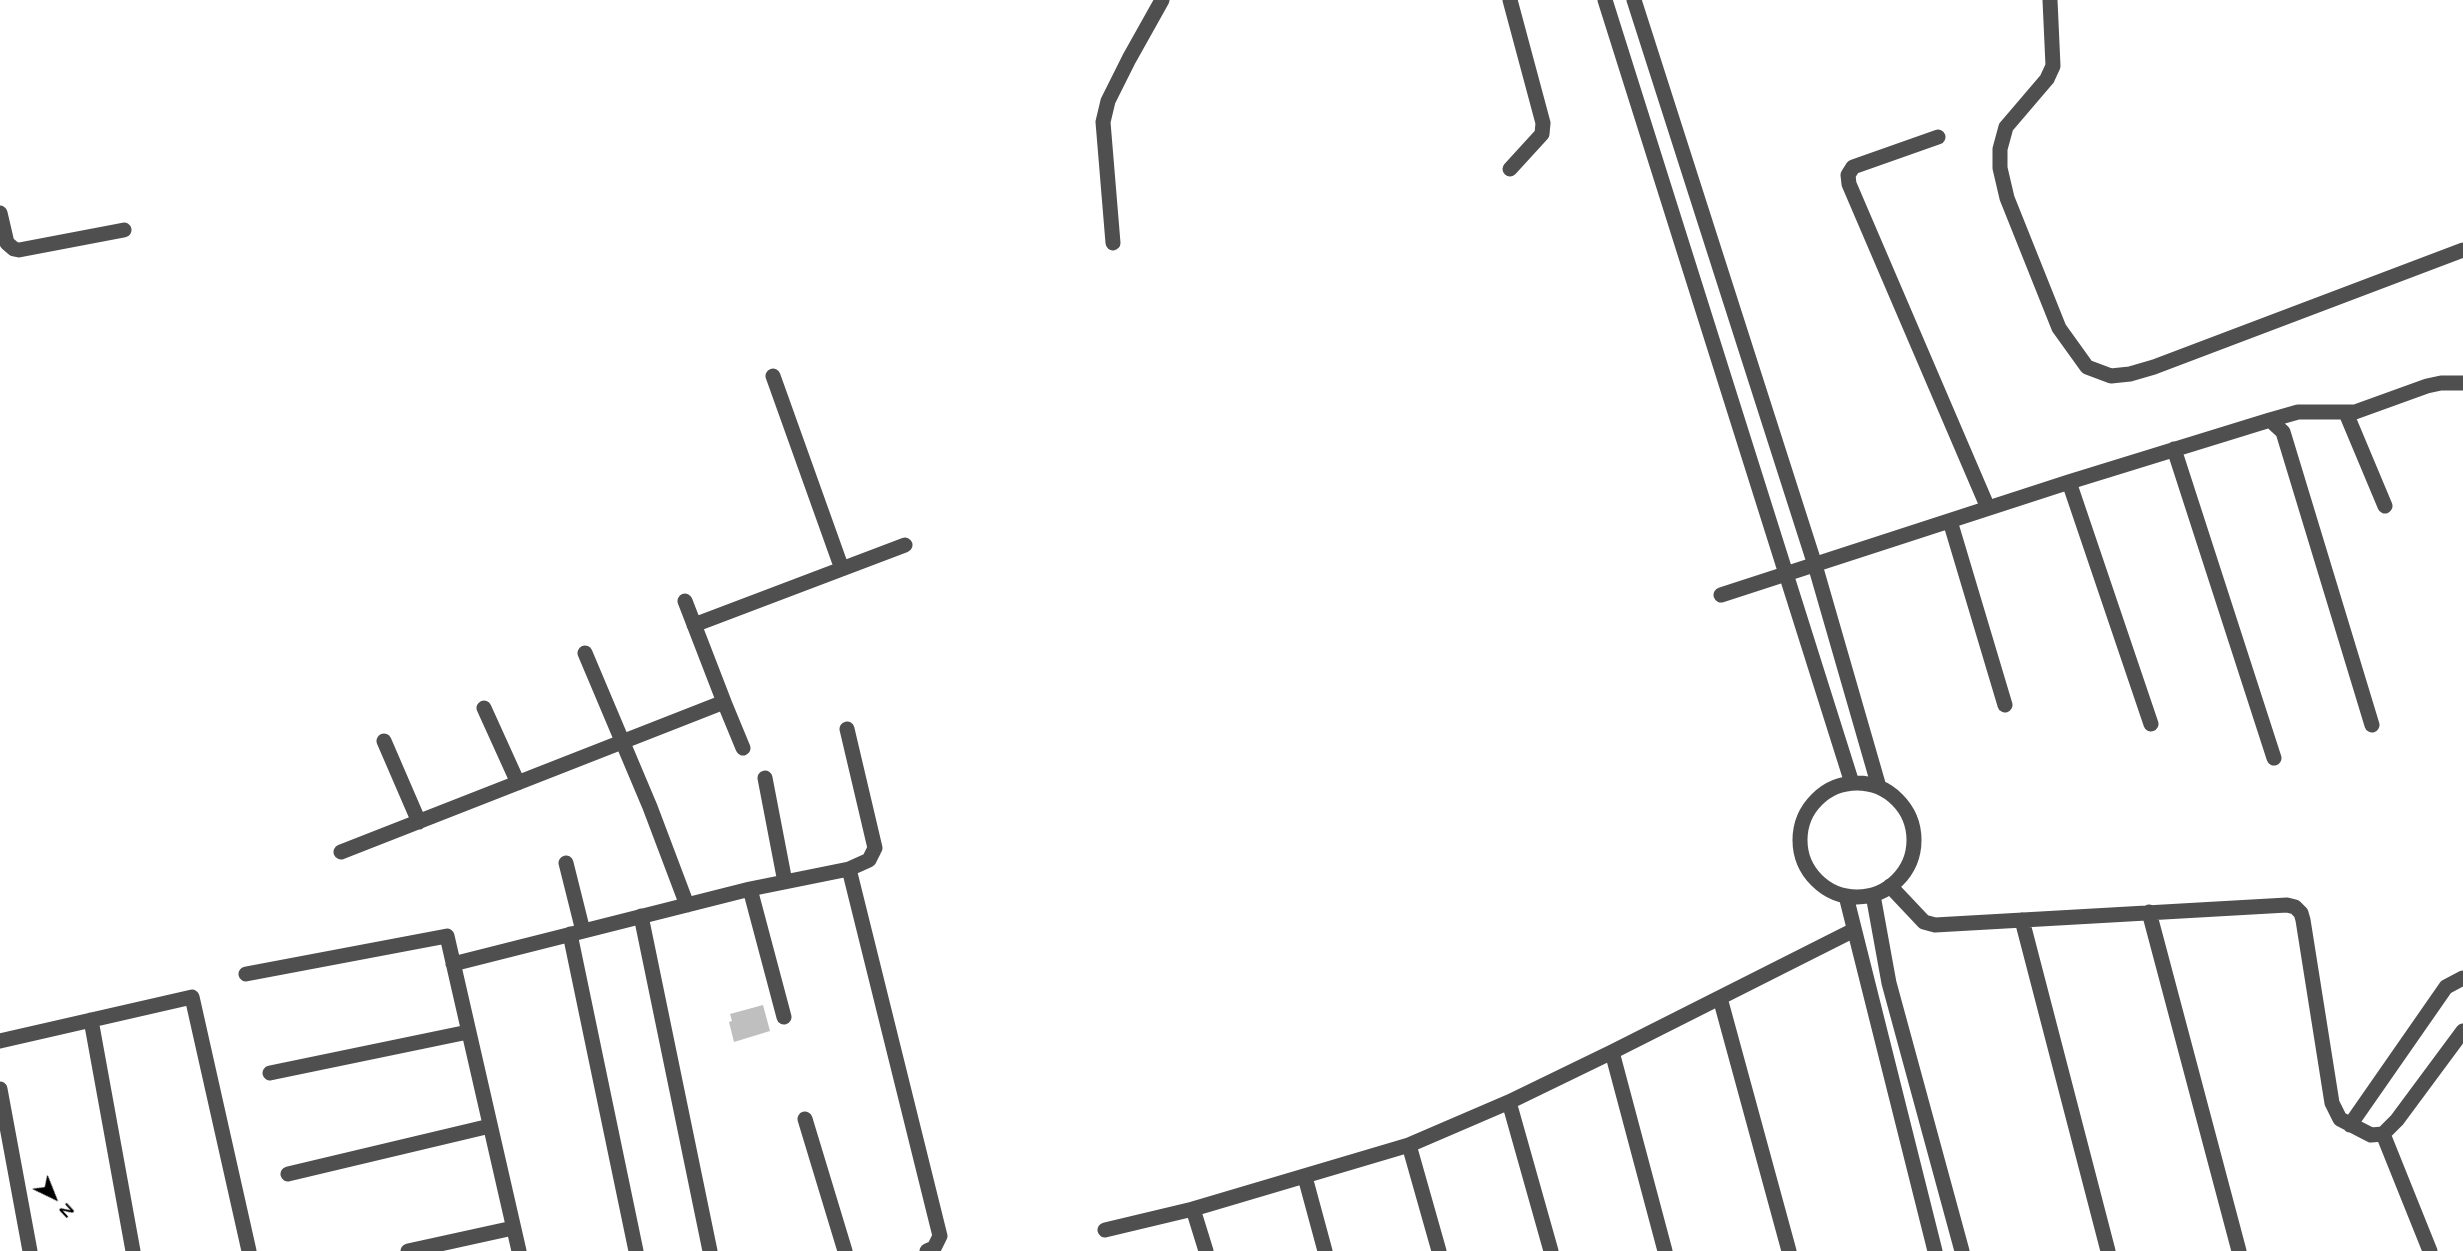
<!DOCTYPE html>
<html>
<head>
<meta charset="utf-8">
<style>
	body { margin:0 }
	#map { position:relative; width:2463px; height:1251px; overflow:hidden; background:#fff; font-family:"Varela Round",sans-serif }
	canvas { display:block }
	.north { position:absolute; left:24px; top:1167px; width:60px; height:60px; -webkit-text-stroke:4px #fff; paint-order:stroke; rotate:137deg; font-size:16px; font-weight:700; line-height:24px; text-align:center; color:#000 }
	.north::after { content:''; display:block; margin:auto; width:21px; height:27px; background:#000; clip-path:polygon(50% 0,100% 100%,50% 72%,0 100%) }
</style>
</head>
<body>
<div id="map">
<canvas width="2463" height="1251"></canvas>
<div class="north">N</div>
</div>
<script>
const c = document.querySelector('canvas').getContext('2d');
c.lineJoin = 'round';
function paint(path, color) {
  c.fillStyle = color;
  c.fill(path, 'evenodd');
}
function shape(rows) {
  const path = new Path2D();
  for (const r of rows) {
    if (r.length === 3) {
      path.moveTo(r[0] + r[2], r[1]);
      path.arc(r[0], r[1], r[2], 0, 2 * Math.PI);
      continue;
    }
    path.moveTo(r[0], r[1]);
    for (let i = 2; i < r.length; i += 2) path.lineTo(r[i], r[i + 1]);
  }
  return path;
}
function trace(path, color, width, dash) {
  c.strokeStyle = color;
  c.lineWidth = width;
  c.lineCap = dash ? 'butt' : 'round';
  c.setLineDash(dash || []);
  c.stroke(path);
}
paint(shape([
	[763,1005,770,1031,734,1042,729,1022,732,1021,730,1014]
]), '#bfbfbf');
trace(shape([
	[1510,0,1543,123,1542,134,1510,169],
	[1605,0,1852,783],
	[1634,0,1815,565,1879,787],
	[2050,0,2053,66,2047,79,2006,127,2000,149,2000,168,2007,198,2059,328,2087,367,2111,376,2130,374,2154,367,2463,250],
	[1938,137,1853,167,1848,175,1849,184,1988,508],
	[0,213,7,243,14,249,19,250,124,230],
	[1113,243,1103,122,1108,101,1129,59,1162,0],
	[773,376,842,569],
	[2346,413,2385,506],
	[2270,420,2298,412,2355,412,2427,386,2441,383,2463,383],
	[2174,449,2274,758],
	[2069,482,2151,724],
	[1950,521,2005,705],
	[1721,595,2069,482,2270,420,2283,432,2372,725],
	[694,625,905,545],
	[585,653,650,807,687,905],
	[724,702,743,748],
	[484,708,518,783],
	[384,741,419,822],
	[765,778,785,882],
	[1857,840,57],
	[341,852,724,702,685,601],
	[566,863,583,931],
	[849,869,940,1236,934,1248,927,1251],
	[1890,886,1924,922,1935,925,2287,905,2295,907,2301,913,2303,920,2332,1103,2340,1119,2371,1135,2383,1134,2397,1120,2463,1031],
	[750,889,784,1017],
	[1873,895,1889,983,1962,1251],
	[1846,896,1935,1251],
	[2149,912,2239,1251],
	[641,916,710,1251],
	[2022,920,2108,1251],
	[570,934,636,1251],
	[453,964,750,889,849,869,869,860,875,848,847,729],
	[246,974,447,936,519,1251],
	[1720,998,1789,1251],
	[91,1020,133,1251],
	[0,1041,192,997,249,1251],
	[1612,1052,1665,1251],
	[270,1073,468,1032],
	[0,1089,30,1251],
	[1509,1102,1551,1251],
	[805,1119,845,1251],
	[2350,1125,2446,987,2463,978],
	[2383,1134,2430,1251],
	[1409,1145,1439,1251],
	[288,1174,490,1126],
	[1305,1177,1325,1251],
	[1193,1209,1206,1251],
	[1105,1230,1193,1209,1409,1145,1509,1102,1612,1052,1854,930],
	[408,1251,513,1228]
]), '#4f4f4f', 15);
</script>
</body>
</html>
